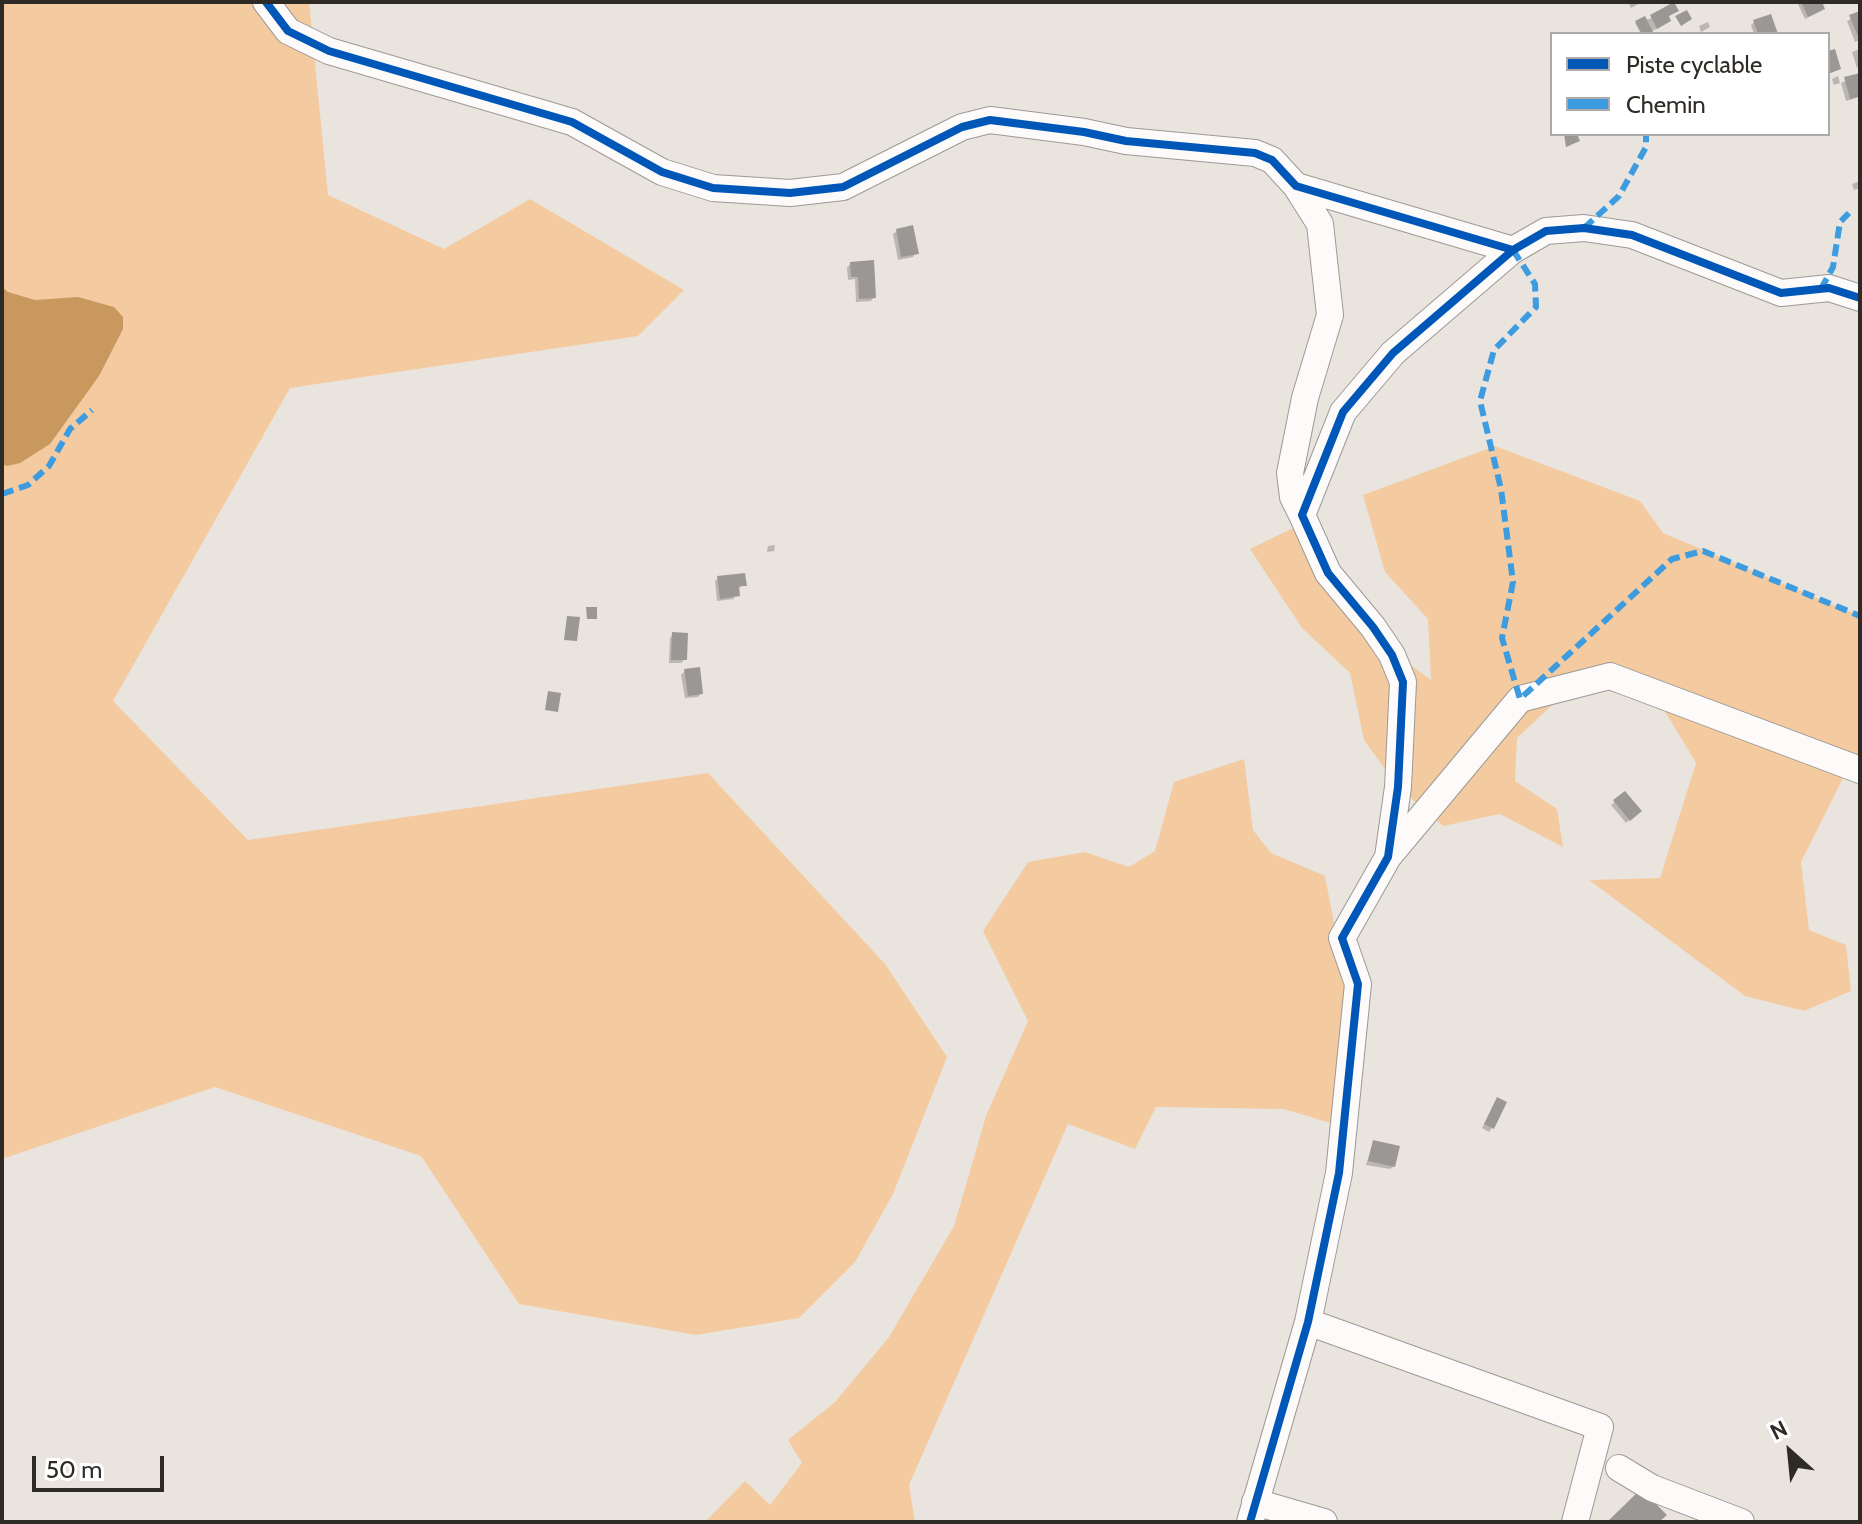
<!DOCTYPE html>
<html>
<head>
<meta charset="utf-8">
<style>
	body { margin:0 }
	#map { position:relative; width:1862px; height:1524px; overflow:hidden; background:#eae4df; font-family:Cabin,sans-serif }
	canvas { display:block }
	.frame { position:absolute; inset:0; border:4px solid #2e2b27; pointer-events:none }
	.legend { position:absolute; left:1550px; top:32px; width:280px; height:104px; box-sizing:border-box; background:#fff; border:2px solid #abaaa9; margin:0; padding:10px 14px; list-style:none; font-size:24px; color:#2e2b27 }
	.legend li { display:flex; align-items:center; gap:16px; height:40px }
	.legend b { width:40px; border:2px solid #abaaa9 }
	.north { position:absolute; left:1750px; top:1412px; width:80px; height:80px; -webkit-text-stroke:6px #fff; paint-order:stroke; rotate:333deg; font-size:22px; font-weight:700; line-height:32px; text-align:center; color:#2e2b27 }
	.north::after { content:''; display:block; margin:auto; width:28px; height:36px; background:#2e2b27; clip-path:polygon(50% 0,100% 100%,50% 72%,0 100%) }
	.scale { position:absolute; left:32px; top:1456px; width:132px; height:36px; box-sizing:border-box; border:4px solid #2e2b27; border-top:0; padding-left:10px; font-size:24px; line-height:28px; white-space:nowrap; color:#2e2b27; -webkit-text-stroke:6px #fff; paint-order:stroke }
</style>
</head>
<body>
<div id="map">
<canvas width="1862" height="1524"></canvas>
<div class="frame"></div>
<ul class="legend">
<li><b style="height:10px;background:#0057b8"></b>Piste cyclable</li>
<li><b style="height:10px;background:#3d9ce0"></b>Chemin</li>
</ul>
<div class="north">N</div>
<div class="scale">50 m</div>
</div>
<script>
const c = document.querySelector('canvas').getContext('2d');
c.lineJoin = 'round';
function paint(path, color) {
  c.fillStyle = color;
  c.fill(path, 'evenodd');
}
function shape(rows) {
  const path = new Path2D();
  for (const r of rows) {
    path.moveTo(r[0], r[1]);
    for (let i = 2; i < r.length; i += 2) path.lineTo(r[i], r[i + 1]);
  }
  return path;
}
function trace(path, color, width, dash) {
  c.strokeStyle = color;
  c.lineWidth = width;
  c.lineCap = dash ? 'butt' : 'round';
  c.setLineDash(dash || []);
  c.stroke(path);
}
paint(shape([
	[2,2,309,2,328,195,444,249,530,199,684,290,638,336,290,388,113,701,248,840,708,773,885,964,947,1057,893,1194,855,1262,799,1318,696,1335,519,1304,421,1156,215,1087,2,1159],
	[1495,446,1640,501,1663,533,1860,616,1860,770,1849,766,1801,862,1809,930,1846,945,1851,991,1804,1011,1745,996,1589,880,1660,878,1696,763,1661,705,1601,689,1551,706,1517,738,1515,781,1557,809,1563,847,1500,814,1443,826,1398,787,1364,740,1350,673,1302,628,1250,549,1293,528,1394,637,1409,664,1431,680,1428,619,1385,572,1363,495],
	[1244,759,1253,830,1271,853,1325,876,1354,1027,1344,1127,1284,1109,1156,1107,1135,1149,1068,1124,909,1485,915,1522,705,1522,745,1481,770,1505,802,1463,788,1440,835,1402,889,1337,954,1226,986,1116,1028,1021,983,931,1028,862,1085,852,1129,867,1155,851,1174,782]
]), '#f4cba0');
paint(shape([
	[2,287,8,292,35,300,78,297,114,307,123,317,123,329,99,376,50,444,20,463,7,466,2,464]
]), '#c8985f');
paint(shape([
	[1628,2,1642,2,1631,8],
	[1797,2,1820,2,1819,12,1805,19],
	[1676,11,1667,17,1665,24,1647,34,1641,34,1635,23],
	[1860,13,1860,40,1855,42,1847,21],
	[1708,22,1710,27,1701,32,1699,26],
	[1754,22,1776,34,1754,34,1751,25],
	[1860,49,1860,67,1857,68,1852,52],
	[1860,75,1860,97,1846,101,1841,83],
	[1838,76,1840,83,1834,85,1832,79],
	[1860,181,1860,188,1854,190,1852,184],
	[897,231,916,253,913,257,898,260,893,234],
	[850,264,874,297,871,301,856,302,855,279,848,280,847,268],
	[775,545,774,551,767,552,768,546],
	[718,578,745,585,737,589,734,599,717,601,715,581],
	[673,634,685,659,681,663,669,663,670,638],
	[685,671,701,693,698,697,685,698,681,675],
	[1625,793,1639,811,1626,823,1611,805],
	[1497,1100,1492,1128,1489,1132,1482,1128],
	[1373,1142,1394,1166,1390,1169,1366,1165]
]), '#0003');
paint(shape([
	[1674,2,1679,11,1669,16,1671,21,1657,29,1650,15],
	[1801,2,1822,2,1825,9,1808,17],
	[1687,10,1692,19,1681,26,1675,16],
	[1860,11,1860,41,1849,15],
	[1771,14,1778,34,1758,34,1753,20],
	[1645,16,1653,32,1649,34,1642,34,1635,21],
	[1835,49,1841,69,1828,74,1828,51],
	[1860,73,1860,96,1850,99,1844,77],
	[1564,134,1577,134,1580,141,1566,147],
	[913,225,919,254,901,257,896,229],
	[874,260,876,298,859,299,858,277,851,277,850,262],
	[745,573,747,586,739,586,740,596,720,599,717,576],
	[586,607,597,607,597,619,587,619],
	[567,616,580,617,577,641,564,640],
	[672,632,688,633,687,660,671,660],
	[700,667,703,694,688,696,684,669],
	[548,691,561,693,558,712,545,710],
	[1625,791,1642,811,1630,821,1613,800],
	[1497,1097,1507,1102,1494,1129,1484,1124],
	[1373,1140,1400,1146,1395,1167,1368,1161],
	[1641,1489,1667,1515,1659,1522,1607,1522]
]), '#9b9794');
const minor = shape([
	[266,2,288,31,329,51,572,122,662,172,713,188,790,193,843,187,962,127,990,120,1084,132,1126,141,1255,153,1272,160,1296,186,1513,250],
	[1296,186,1320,224,1330,315,1305,398,1290,473,1293,497,1302,515],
	[1388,857,1520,699,1610,676,1860,770],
	[1308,1322,1600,1427,1575,1522],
	[1619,1468,1652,1488,1741,1522],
	[1255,1502,1324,1522],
	[1250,1522,1308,1322,1339,1173,1358,984,1342,938,1388,857,1398,787,1403,682,1392,655,1373,627,1328,573,1302,515,1343,412,1393,353,1513,250,1546,231,1584,228,1632,235,1781,293,1829,288,1860,298]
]);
trace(minor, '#9d9995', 28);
trace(minor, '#fcfbfa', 26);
trace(shape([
	[1584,228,1619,196,1646,147,1646,134],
	[1513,250,1535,284,1536,307,1494,350,1480,401,1501,489,1513,582,1502,638,1520,699,1672,559,1703,551,1860,616],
	[1821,289,1833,267,1840,222,1849,213],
	[2,494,28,485,49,466,70,429,92,410]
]), '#3d9ce0', 6, [12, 6]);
trace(shape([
	[266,2,288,31,329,51,572,122,662,172,713,188,790,193,843,187,962,127,990,120,1084,132,1126,141,1255,153,1272,160,1296,186,1513,250],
	[1250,1522,1308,1322,1339,1173,1358,984,1342,938,1388,857,1398,787,1403,682,1392,655,1373,627,1328,573,1302,515,1343,412,1393,353,1513,250,1546,231,1584,228,1632,235,1781,293,1829,288,1860,298]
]), '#0057b8', 8);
</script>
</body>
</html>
